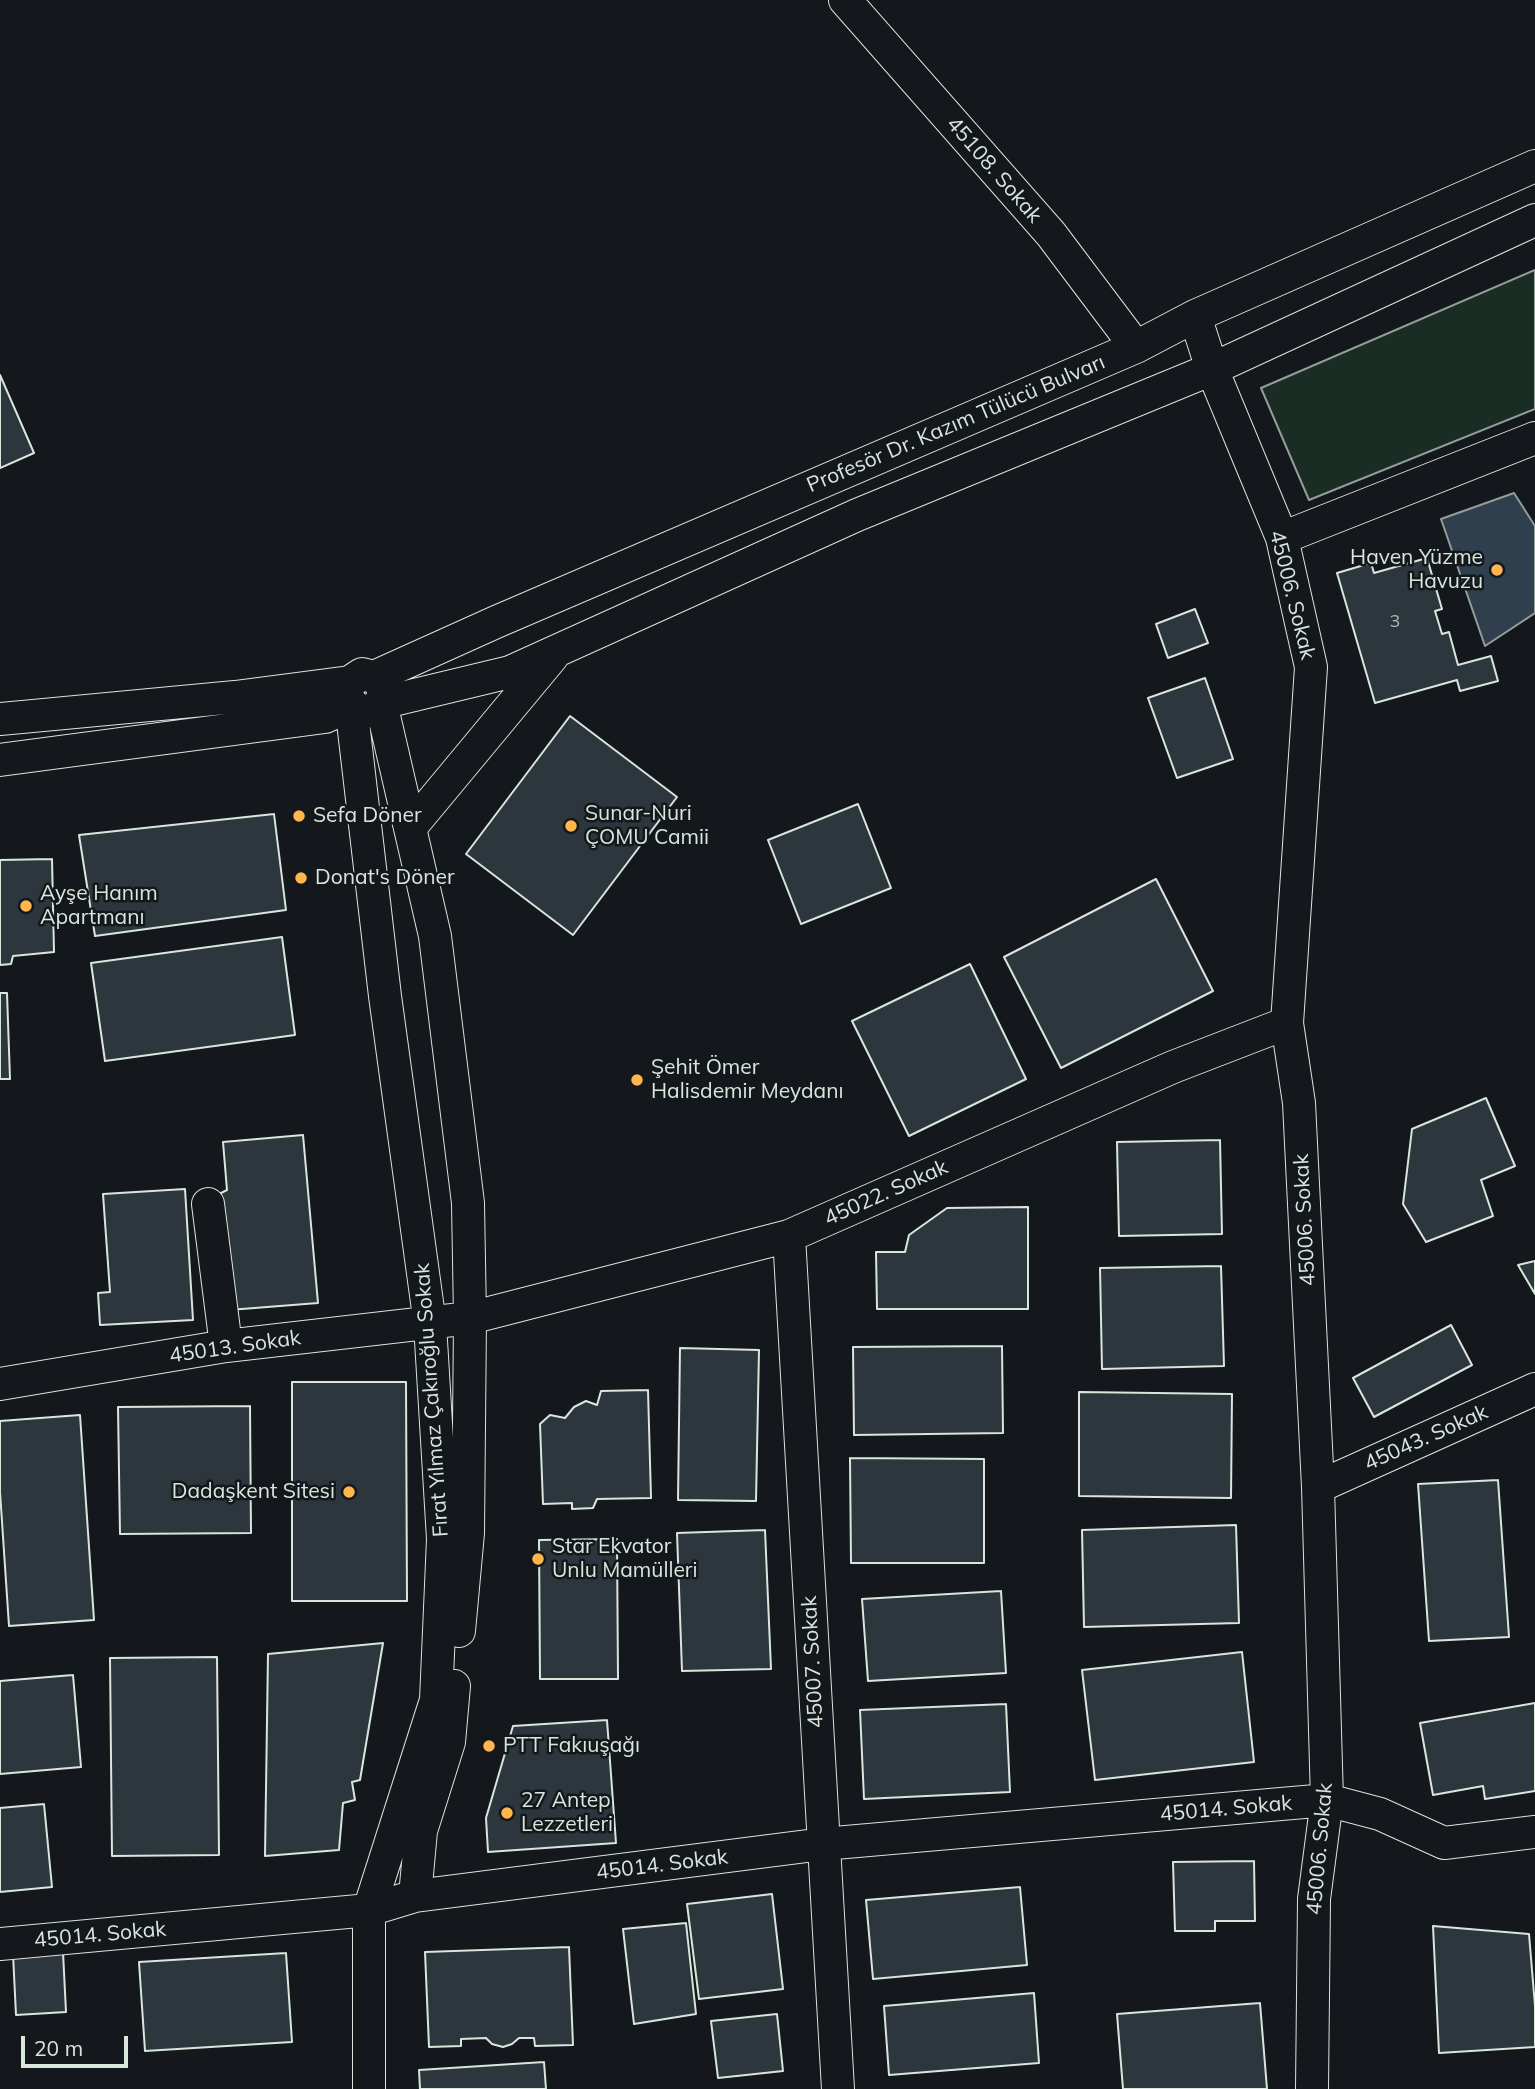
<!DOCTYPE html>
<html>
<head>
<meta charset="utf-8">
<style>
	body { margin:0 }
	#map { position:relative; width:1535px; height:2089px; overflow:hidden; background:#14181c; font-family:Mulish,sans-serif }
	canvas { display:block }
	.scale { position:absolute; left:21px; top:2036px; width:107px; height:32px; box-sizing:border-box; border:4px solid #d8e6dc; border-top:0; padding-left:9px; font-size:21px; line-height:24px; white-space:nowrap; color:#d8e6dc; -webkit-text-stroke:5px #14181c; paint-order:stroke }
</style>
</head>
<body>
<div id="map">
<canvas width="1535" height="2089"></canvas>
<div class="scale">20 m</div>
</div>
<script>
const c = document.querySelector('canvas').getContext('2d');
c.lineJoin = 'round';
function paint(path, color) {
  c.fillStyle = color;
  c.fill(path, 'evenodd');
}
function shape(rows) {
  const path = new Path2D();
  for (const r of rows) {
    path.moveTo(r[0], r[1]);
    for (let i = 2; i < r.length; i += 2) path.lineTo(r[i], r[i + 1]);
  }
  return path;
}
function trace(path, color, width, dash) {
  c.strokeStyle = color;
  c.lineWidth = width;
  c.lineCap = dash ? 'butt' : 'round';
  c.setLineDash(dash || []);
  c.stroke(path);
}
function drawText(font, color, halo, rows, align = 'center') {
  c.font = font + ' Mulish,sans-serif';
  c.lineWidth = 5;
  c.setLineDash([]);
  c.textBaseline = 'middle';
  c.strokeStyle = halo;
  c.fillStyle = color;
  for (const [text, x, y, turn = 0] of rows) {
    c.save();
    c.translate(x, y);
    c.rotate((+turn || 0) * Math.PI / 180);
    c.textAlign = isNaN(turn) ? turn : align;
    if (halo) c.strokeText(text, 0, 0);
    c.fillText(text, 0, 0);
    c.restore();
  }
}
const green = shape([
	[1535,270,1535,409,1309,500,1261,388,1535,270]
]);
paint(green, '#1a2d24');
trace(green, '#939e99', 2);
const water = shape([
	[1514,493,1535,526,1535,613,1485,646,1441,519,1514,493]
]);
paint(water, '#2f3f4d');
trace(water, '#939e99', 2);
const building = shape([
	[0,375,34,453,0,468,0,375],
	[1427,558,1442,609,1435,611,1442,634,1449,632,1458,665,1491,656,1498,681,1460,691,1457,680,1375,703,1337,573,1371,563,1374,573,1427,558],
	[1195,609,1208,643,1168,658,1156,624,1195,609],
	[1205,678,1233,759,1177,778,1148,698,1205,678],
	[570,716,677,797,573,935,466,854,570,716],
	[858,804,891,888,801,924,768,840,858,804],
	[274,814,286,910,95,936,79,835,274,814],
	[52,859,54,952,13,956,11,964,0,965,0,860,52,859],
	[1156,879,1213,991,1061,1068,1004,957,1156,879],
	[282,937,295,1035,105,1061,91,963,282,937],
	[970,964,1026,1079,909,1136,852,1021,970,964],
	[0,993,7,993,10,1079,0,1079,0,993],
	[1486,1098,1515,1166,1481,1180,1493,1216,1426,1242,1403,1204,1412,1129,1486,1098],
	[303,1135,318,1303,229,1310,219,1194,227,1190,223,1142,303,1135],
	[1220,1140,1222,1234,1119,1236,1117,1142,1220,1140],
	[185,1189,193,1320,100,1325,98,1293,110,1292,103,1194,185,1189],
	[1028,1207,1028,1309,877,1309,876,1252,905,1252,909,1235,947,1208,1028,1207],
	[1535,1261,1535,1294,1518,1265,1535,1261],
	[1221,1266,1224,1366,1102,1369,1100,1268,1221,1266],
	[1451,1325,1472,1365,1374,1417,1353,1378,1451,1325],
	[1002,1346,1003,1433,854,1435,853,1347,1002,1346],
	[680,1348,759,1350,756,1501,678,1500,680,1348],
	[292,1382,406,1382,407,1601,292,1601,292,1382],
	[648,1390,651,1498,597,1499,593,1508,572,1509,572,1503,543,1504,540,1424,550,1415,565,1418,574,1407,586,1401,597,1405,601,1391,648,1390],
	[1079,1392,1232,1394,1231,1498,1079,1496,1079,1392],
	[250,1406,251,1533,120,1534,118,1407,250,1406],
	[80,1415,94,1620,9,1626,0,1492,0,1421,80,1415],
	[850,1458,984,1459,984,1563,851,1563,850,1458],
	[1498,1480,1509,1637,1429,1641,1418,1484,1498,1480],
	[1236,1525,1239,1623,1084,1627,1082,1530,1236,1525],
	[765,1530,771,1669,682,1671,677,1533,765,1530],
	[617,1539,618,1679,540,1679,539,1540,617,1539],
	[1001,1591,1006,1673,868,1681,862,1599,1001,1591],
	[383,1643,360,1780,352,1782,355,1800,343,1803,339,1850,265,1856,268,1654,383,1643],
	[1242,1652,1254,1762,1095,1780,1082,1670,1242,1652],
	[217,1657,219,1855,112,1856,110,1658,217,1657],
	[73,1675,81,1767,0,1774,0,1681,73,1675],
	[1535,1703,1535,1791,1485,1799,1483,1786,1433,1795,1420,1723,1535,1703],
	[1006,1704,1010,1792,864,1799,860,1710,1006,1704],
	[607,1720,616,1843,488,1852,486,1818,513,1726,607,1720],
	[44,1804,52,1887,0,1892,0,1808,44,1804],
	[1254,1861,1255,1921,1215,1921,1215,1931,1175,1931,1173,1862,1254,1861],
	[1020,1887,1027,1965,873,1979,866,1900,1020,1887],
	[772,1894,783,1989,699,1999,687,1904,772,1894],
	[686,1923,696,2014,634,2024,623,1929,686,1923],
	[1433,1926,1529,1934,1535,2006,1535,2047,1439,2053,1433,1926],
	[569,1947,573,2045,535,2046,534,2038,519,2038,512,2044,503,2047,492,2044,486,2038,461,2039,461,2046,429,2047,425,1952,569,1947],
	[63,1952,66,2012,16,2015,13,1954,63,1952],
	[286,1953,292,2042,145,2051,139,1962,286,1953],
	[1034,1993,1039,2063,889,2075,884,2006,1034,1993],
	[1260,2003,1267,2089,1123,2089,1117,2014,1260,2003],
	[777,2014,783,2071,718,2078,711,2021,777,2014],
	[544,2062,546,2089,420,2089,419,2070,544,2062]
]);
paint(building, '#2c363c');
trace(building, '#d8e6dc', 2);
const minor = shape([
	[845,0,1051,234,1136,347],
	[1195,316,1212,369,1282,538,1311,667,1287,1023,1299,1103,1318,1487,1327,1800,1314,1899,1312,2089],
	[1282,538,1535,438],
	[374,677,496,622,1136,347,1195,316,1535,166],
	[381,703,510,672,857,515,1212,369,1535,220],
	[381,703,435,936,468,1203,470,1318,468,1533,459,1631],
	[351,705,385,996,430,1324,443,1539,436,1700,369,1910,369,2089],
	[0,719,235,697,350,682,362,674,374,677,379,681,384,691,381,703,372,710,367,712,357,710,348,699,346,693,350,682],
	[0,760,325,717,351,705],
	[410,828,552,657],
	[208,1204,226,1346],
	[789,1236,838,2089],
	[0,1384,226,1346,470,1318,789,1236,1173,1067,1287,1023],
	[1318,1487,1535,1389],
	[415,1896,421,1831,449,1742,454,1686],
	[0,1944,369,1910,415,1896,823,1844,1327,1800,1380,1814,1444,1843,1535,1832]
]);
trace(minor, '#d8e6dc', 34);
trace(minor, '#14181c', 32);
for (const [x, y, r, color] of [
	[1497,570,7,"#ffb74d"],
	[299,816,7,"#ffb74d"],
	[571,826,7,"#ffb74d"],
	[301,878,7,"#ffb74d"],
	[26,906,7,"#ffb74d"],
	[637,1080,7,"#ffb74d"],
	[349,1492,7,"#ffb74d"],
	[538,1559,7,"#ffb74d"],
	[489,1746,7,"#ffb74d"],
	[507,1813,7,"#ffb74d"]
]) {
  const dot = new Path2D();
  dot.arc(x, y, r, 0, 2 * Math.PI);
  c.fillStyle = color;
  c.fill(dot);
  trace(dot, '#14181c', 2.5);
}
drawText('18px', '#adbab4', null, [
	["3",1395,622]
]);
drawText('21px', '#d8e6dc', '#14181c', [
	["45108. Sokak",994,170,49],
	["Profesör Dr. Kazım Tülücü Bulvarı",956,424,-23],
	["45006. Sokak",1292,595,76],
	["45022. Sokak",886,1193,-24],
	["45006. Sokak",1305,1220,-93],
	["45013. Sokak",235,1347,-8],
	["Fırat Yılmaz Çakıroğlu Sokak",432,1400,-94],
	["45043. Sokak",1426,1438,-24],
	["45007. Sokak",813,1662,-93],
	["45014. Sokak",1226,1809,-5],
	["45006. Sokak",1320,1849,-85],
	["45014. Sokak",662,1865,-7],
	["45014. Sokak",100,1935,-5]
]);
drawText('21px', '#d8e6dc', '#14181c', [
	["Haven Yüzme",1483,558,"right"],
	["Havuzu",1483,582,"right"],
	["Sunar-Nuri",585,814],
	["ÇOMU Camii",585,838],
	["Sefa Döner",313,816],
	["Donat's Döner",315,878],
	["Ayşe Hanım",40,894],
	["Apartmanı",40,918],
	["Şehit Ömer",651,1068],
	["Halisdemir Meydanı",651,1092],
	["Dadaşkent Sitesi",335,1492,"right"],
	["Star Ekvator",552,1547],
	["Unlu Mamülleri",552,1571],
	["PTT Fakıuşağı",503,1746],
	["27 Antep",521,1801],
	["Lezzetleri",521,1825]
], 'left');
</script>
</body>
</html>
